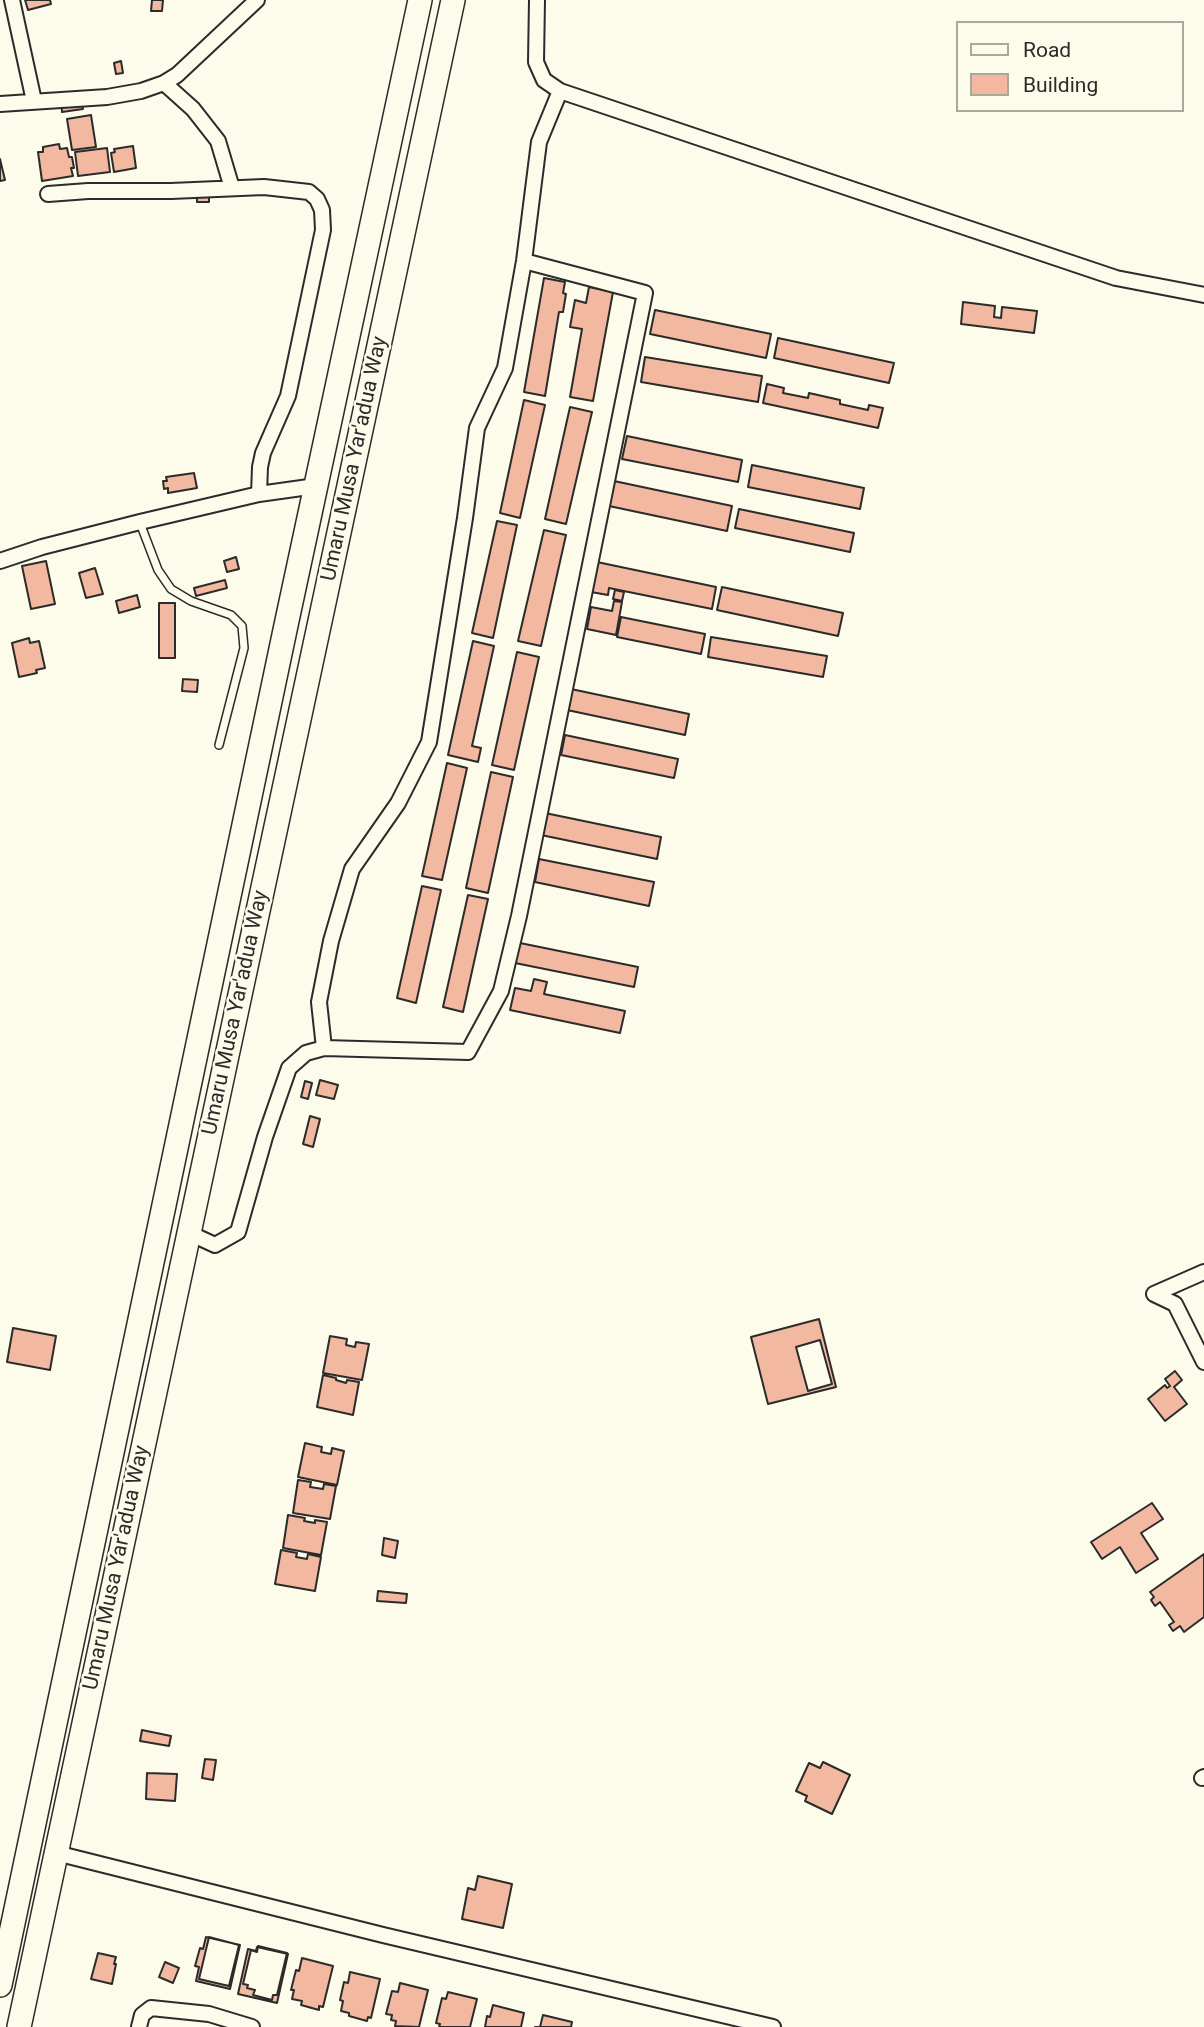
<!DOCTYPE html>
<html>
<head>
<meta charset="utf-8">
<style>
	body { margin:0 }
	#map { position:relative; width:1204px; height:2027px; overflow:hidden; background:#fdfbea; font-family:Roboto,sans-serif }
	canvas { display:block }
	.legend { position:absolute; left:956px; top:21px; width:228px; height:91px; box-sizing:border-box; background:#fdfbea; border:2px solid #a9a89e; margin:0; padding:9px 12px; list-style:none; font-size:21px; color:#2b2b2b }
	.legend li { display:flex; align-items:center; gap:14px; height:35px }
	.legend b { width:35px; border:2px solid #a9a89e }
</style>
</head>
<body>
<div id="map">
<canvas width="1204" height="2027"></canvas>
<ul class="legend">
<li><b style="height:9px;background:#fdfbea"></b>Road</li>
<li><b style="height:19px;background:#f2b8a0"></b>Building</li>
</ul>
</div>
<script>
const c = document.querySelector('canvas').getContext('2d');
c.lineJoin = 'round';
function paint(path, color) {
  c.fillStyle = color;
  c.fill(path, 'evenodd');
}
function shape(rows) {
  const path = new Path2D();
  for (const r of rows) {
    path.moveTo(r[0], r[1]);
    for (let i = 2; i < r.length; i += 2) path.lineTo(r[i], r[i + 1]);
  }
  return path;
}
function trace(path, color, width, dash) {
  c.strokeStyle = color;
  c.lineWidth = width;
  c.lineCap = dash ? 'butt' : 'round';
  c.setLineDash(dash || []);
  c.stroke(path);
}
function drawText(font, color, halo, rows, align = 'center') {
  c.font = font + ' Roboto,sans-serif';
  c.lineWidth = 5;
  c.setLineDash([]);
  c.textBaseline = 'middle';
  c.strokeStyle = halo;
  c.fillStyle = color;
  for (const [text, x, y, turn = 0] of rows) {
    c.save();
    c.translate(x, y);
    c.rotate((+turn || 0) * Math.PI / 180);
    c.textAlign = isNaN(turn) ? turn : align;
    if (halo) c.strokeText(text, 0, 0);
    c.fillText(text, 0, 0);
    c.restore();
  }
}
const building = shape([
	[25,0,50,0,51,4,28,10,25,0],
	[152,0,163,0,162,11,151,11,152,0],
	[121,61,123,73,116,74,114,63,121,61],
	[81,99,83,109,62,112,61,102,81,99],
	[91,115,96,147,72,150,67,119,91,115],
	[59,144,60,149,67,148,69,157,72,157,74,168,71,168,73,176,42,181,38,152,43,152,43,147,59,144],
	[133,146,136,168,114,172,111,153,115,152,114,149,133,146],
	[107,148,110,172,78,176,75,152,107,148],
	[0,159,5,180,0,181,0,159],
	[197,194,209,194,209,202,197,202,197,194],
	[544,278,565,282,563,293,566,294,563,312,559,312,545,396,524,392,544,278],
	[589,287,613,292,593,401,570,397,582,329,570,327,575,300,586,303,589,287],
	[963,302,995,306,994,317,1001,318,1002,307,1037,311,1034,333,961,324,963,302],
	[655,310,771,334,766,358,650,334,655,310],
	[778,338,894,363,889,383,774,358,778,338],
	[645,357,762,376,758,402,641,382,645,357],
	[767,384,784,388,783,393,808,398,809,393,840,400,840,404,868,410,869,405,883,408,878,428,763,403,767,384],
	[524,400,545,405,520,518,500,513,524,400],
	[570,407,592,412,566,524,545,519,570,407],
	[627,436,742,460,738,482,622,459,627,436],
	[752,465,864,488,860,509,748,487,752,465],
	[194,473,197,488,168,493,168,488,164,489,163,481,167,481,166,477,194,473],
	[614,481,732,506,727,531,609,506,614,481],
	[739,509,854,533,850,552,735,528,739,509],
	[497,521,517,525,493,638,472,633,497,521],
	[544,530,566,535,541,646,518,641,544,530],
	[236,557,239,569,227,572,224,561,236,557],
	[46,561,55,604,31,609,22,566,46,561],
	[597,562,716,587,712,609,609,588,608,595,591,592,597,562],
	[95,568,103,594,86,598,79,573,95,568],
	[225,580,227,588,196,596,194,588,225,580],
	[722,587,843,613,838,636,717,610,722,587],
	[615,590,624,592,622,601,613,599,615,590],
	[137,595,140,607,119,613,116,601,137,595],
	[614,601,622,602,616,635,587,629,591,607,612,611,614,601],
	[159,603,175,603,175,658,159,658,159,603],
	[621,617,705,634,701,654,617,637,621,617],
	[711,637,827,656,823,677,708,657,711,637],
	[29,638,30,643,39,641,45,668,36,670,37,673,19,677,12,643,29,638],
	[473,641,494,646,472,746,481,748,478,762,448,755,473,641],
	[517,652,539,657,514,770,492,765,517,652],
	[183,679,198,680,197,692,182,691,183,679],
	[571,689,689,714,685,735,567,710,571,689],
	[565,735,678,759,674,778,561,755,565,735],
	[447,763,467,768,442,880,422,876,447,763],
	[491,772,513,777,488,893,466,888,491,772],
	[545,813,661,837,657,859,541,835,545,813],
	[539,859,654,882,649,906,535,882,539,859],
	[422,886,441,890,416,1003,397,998,422,886],
	[468,895,488,899,463,1012,443,1007,468,895],
	[520,943,638,967,634,987,515,963,520,943],
	[534,979,547,982,544,994,625,1011,620,1033,510,1010,515,988,531,991,534,979],
	[320,1080,338,1085,334,1099,316,1095,320,1080],
	[305,1081,312,1083,308,1099,301,1097,305,1081],
	[310,1116,320,1119,313,1147,303,1144,310,1116],
	[819,1319,836,1387,768,1404,751,1337,819,1319],
	[13,1328,56,1336,50,1370,7,1362,13,1328],
	[330,1336,347,1339,346,1345,355,1347,356,1342,369,1344,362,1380,323,1373,330,1336],
	[820,1340,832,1384,808,1391,796,1347,820,1340],
	[1175,1371,1182,1380,1174,1387,1187,1404,1165,1421,1148,1399,1165,1385,1167,1388,1170,1386,1165,1379,1175,1371],
	[323,1375,336,1378,336,1380,346,1383,347,1380,359,1382,353,1415,317,1407,323,1375],
	[305,1443,322,1447,321,1452,331,1454,332,1448,344,1451,337,1485,298,1477,305,1443],
	[298,1480,311,1482,310,1487,323,1489,324,1484,336,1486,330,1519,293,1513,298,1480],
	[1152,1503,1163,1519,1141,1533,1158,1559,1136,1573,1120,1547,1102,1559,1091,1542,1152,1503],
	[288,1515,305,1518,304,1521,315,1523,315,1520,327,1522,321,1555,283,1548,288,1515],
	[384,1538,398,1541,395,1558,382,1555,384,1538],
	[281,1550,297,1553,296,1557,307,1559,308,1554,321,1557,315,1591,275,1584,281,1550],
	[1204,1554,1204,1617,1184,1632,1180,1626,1173,1631,1169,1625,1174,1622,1160,1602,1155,1606,1151,1600,1154,1597,1150,1592,1204,1554],
	[378,1591,407,1594,406,1603,377,1601,378,1591],
	[142,1730,171,1736,169,1746,140,1741,142,1730],
	[205,1759,216,1760,213,1780,202,1778,205,1759],
	[823,1762,850,1775,832,1814,805,1801,807,1796,796,1791,809,1763,820,1768,823,1762],
	[147,1773,177,1774,175,1801,146,1799,147,1773],
	[478,1876,512,1884,503,1928,462,1919,468,1888,475,1890,478,1876],
	[206,1937,240,1945,230,1989,196,1981,199,1967,195,1966,200,1948,203,1949,206,1937],
	[209,1937,239,1945,229,1986,199,1979,209,1937],
	[258,1946,287,1953,277,1995,273,1995,272,2000,253,1995,255,1990,247,1988,248,1985,243,1984,251,1950,257,1952,258,1946],
	[257,1947,288,1954,277,2003,238,1994,248,1949,256,1951,257,1947],
	[98,1953,116,1957,114,1964,116,1964,112,1984,91,1979,98,1953],
	[302,1958,333,1966,323,2007,319,2006,319,2010,301,2005,302,2001,292,1999,294,1990,291,1990,296,1970,299,1971,302,1958],
	[165,1962,179,1968,173,1983,159,1977,165,1962],
	[350,1972,380,1979,371,2018,368,2017,367,2021,349,2016,349,2013,341,2011,343,2001,340,2000,344,1982,348,1983,350,1972],
	[400,1983,428,1990,419,2027,395,2026,396,2021,391,2020,392,2015,386,2014,392,1991,398,1992,400,1983],
	[448,1992,477,1999,470,2027,439,2027,440,2024,436,2023,442,1998,446,1999,448,1992],
	[493,2005,524,2013,521,2027,485,2027,487,2016,490,2017,493,2005],
	[543,2015,572,2022,571,2027,535,2027,540,2027,543,2015]
]);
paint(building, '#f2b8a0');
trace(building, '#2b2b2b', 2);
const service = shape([
	[140,523,158,570,171,589,191,601,231,615,242,626,244,648,219,745]
]);
const minor = shape([
	[12,0,34,101],
	[537,0,536,62,544,80,560,91,1116,278,1204,295],
	[164,83,193,109,218,141,232,188],
	[0,104,107,97,141,91,164,83,177,75,257,0],
	[48,194,88,191,171,191,264,187,309,192,317,199,322,210,323,230,288,396,263,453,260,467,259,494],
	[0,561,42,547,140,522,259,494,316,486],
	[324,1048,319,1002,331,941,352,869,398,803,429,742,465,518,477,428,505,368,524,261,539,142,560,91],
	[189,1233,215,1245,238,1232,265,1137,289,1068,306,1053,324,1048,468,1052,501,991,519,916,645,293,524,261],
	[1154,1294,1175,1304,1204,1362],
	[1154,1294,1204,1272],
	[1202,1778,1204,1777],
	[56,1853,383,1935,773,2027],
	[139,2027,142,2015,151,2008,209,2014,252,2027]
]);
const primary = shape([
	[0,1985,285,630,420,0],
	[19,2027,453,0]
]);
trace(service, '#2b2b2b', 10);
trace(minor, '#2b2b2b', 18);
trace(primary, '#2b2b2b', 26);
trace(service, '#fdfbea', 7);
trace(minor, '#fdfbea', 14);
trace(primary, '#fdfbea', 23);
drawText('21px', '#2b2b2b', '#fdfbea', [
	["Umaru Musa Yar'adua Way",355,459,-78],
	["Umaru Musa Yar'adua Way",236,1013,-78],
	["Umaru Musa Yar'adua Way",117,1568,-78]
]);
</script>
</body>
</html>
